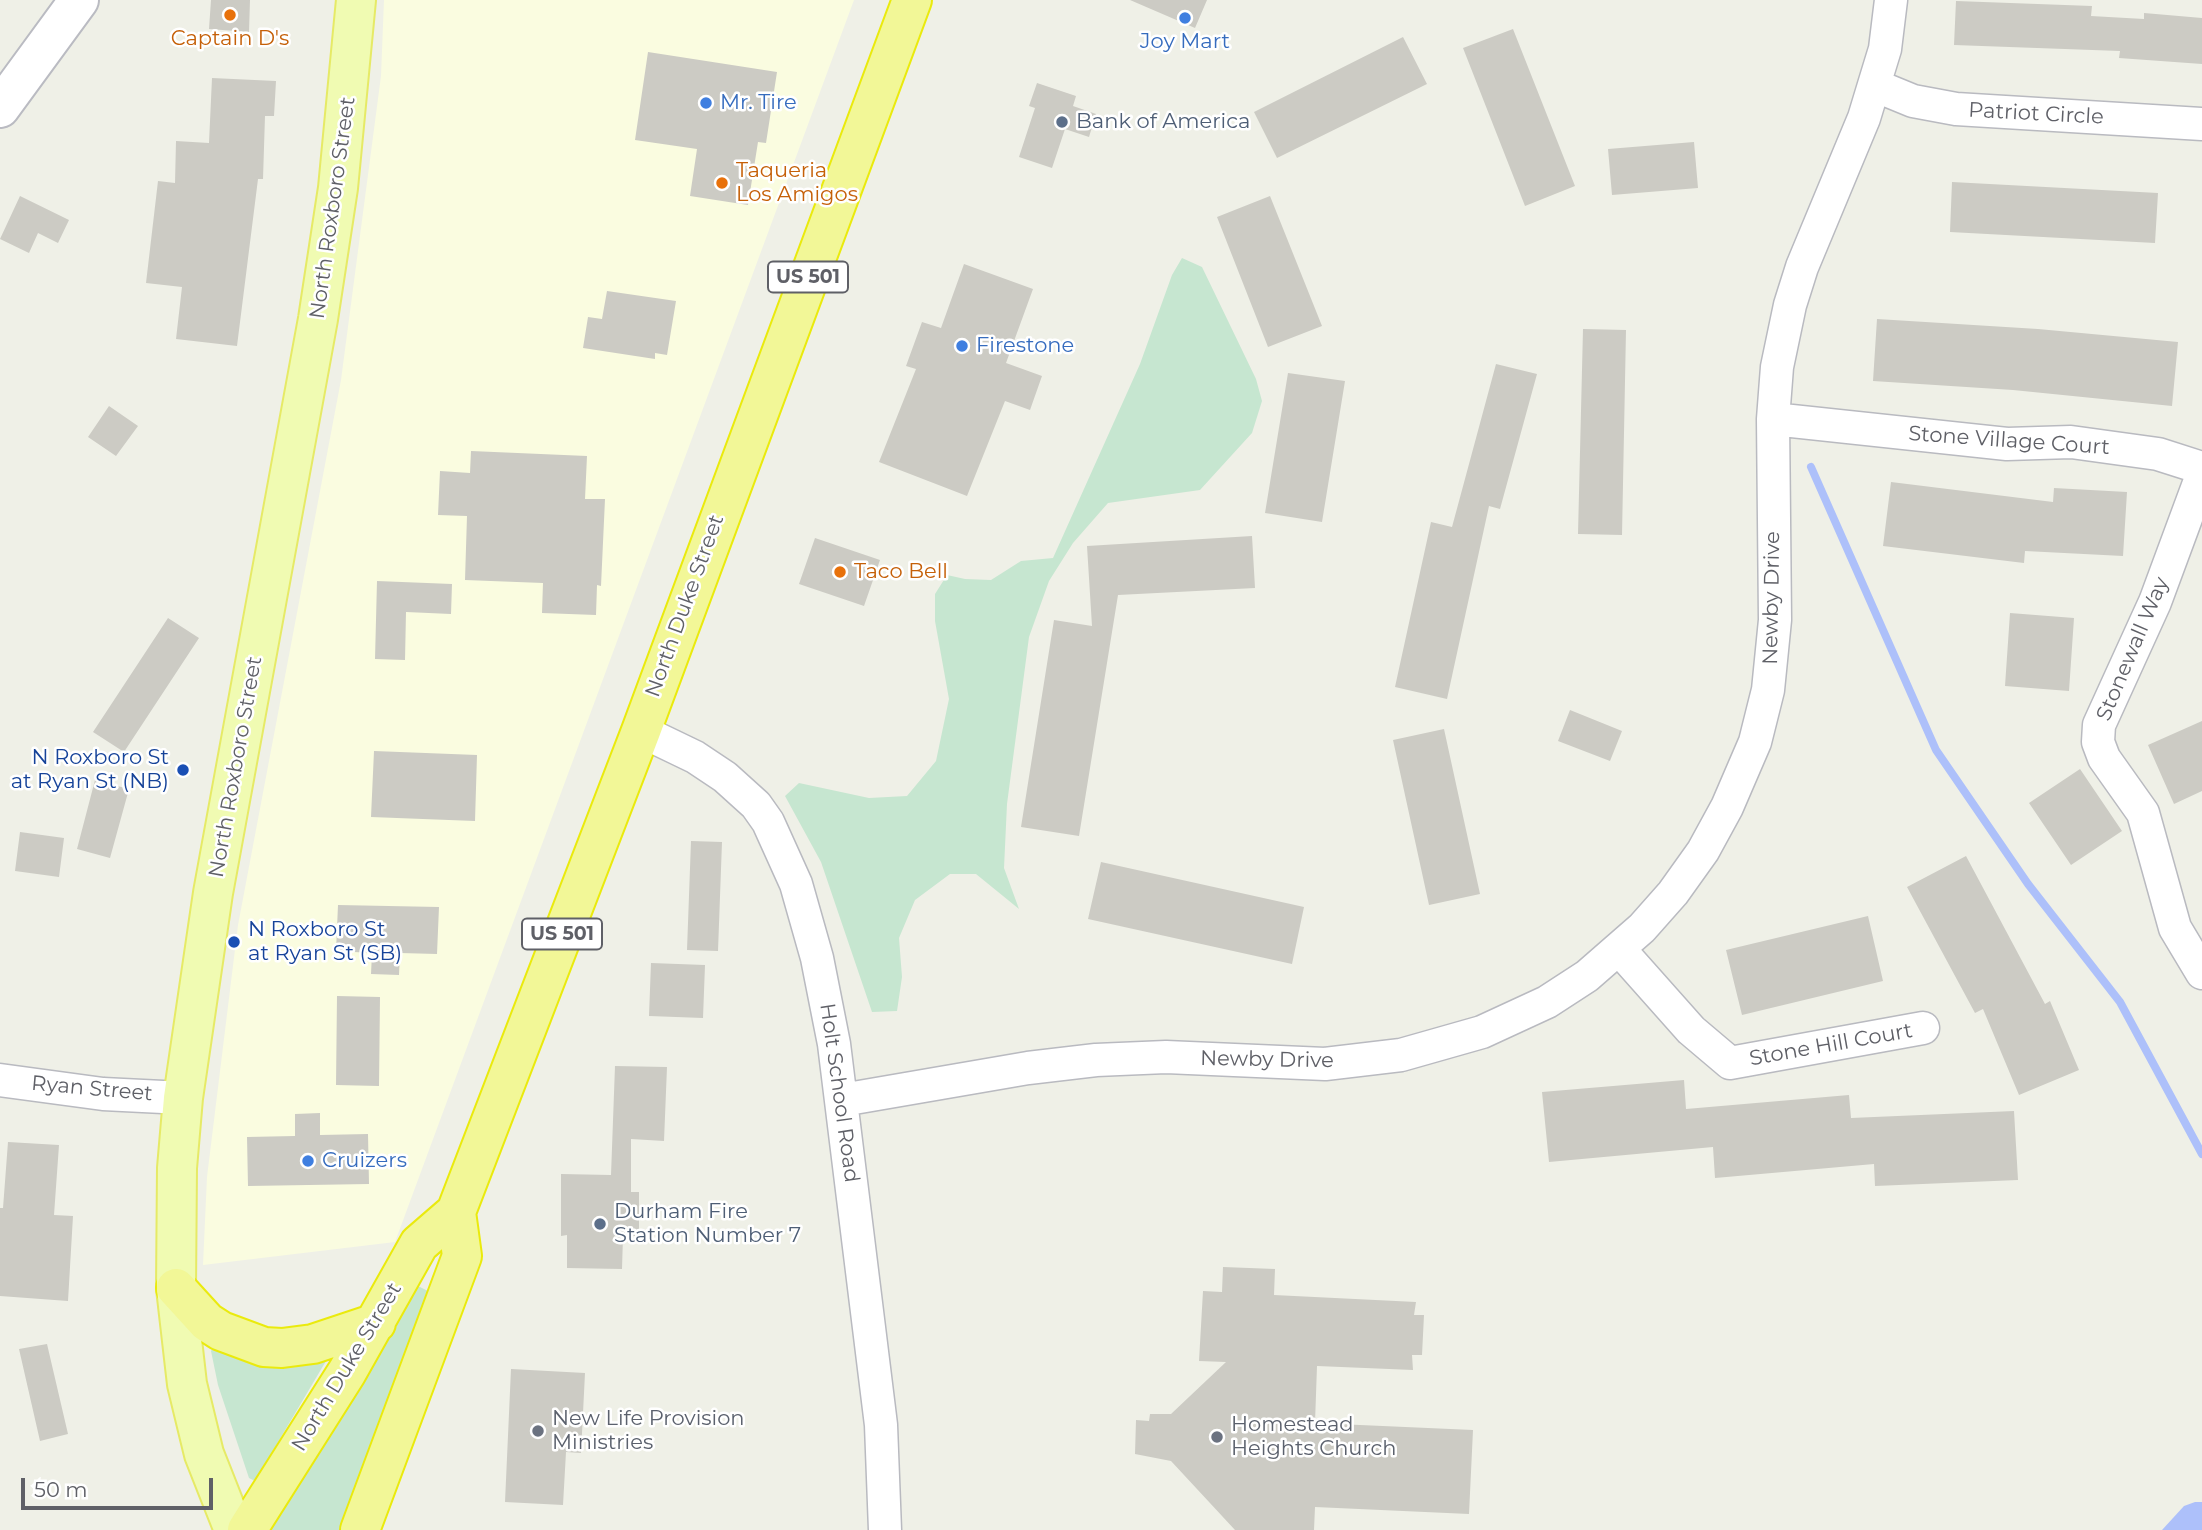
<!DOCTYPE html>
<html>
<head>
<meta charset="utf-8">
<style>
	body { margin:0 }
	#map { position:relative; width:2202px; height:1530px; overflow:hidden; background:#eff0e7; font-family:Montserrat,sans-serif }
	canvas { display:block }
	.scale { position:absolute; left:21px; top:1478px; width:192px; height:32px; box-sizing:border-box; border:4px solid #5f6067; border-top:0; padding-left:9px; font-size:21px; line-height:24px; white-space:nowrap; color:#5f6067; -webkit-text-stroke:5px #fff; paint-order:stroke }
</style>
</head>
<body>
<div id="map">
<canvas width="2202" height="1530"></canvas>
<div class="scale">50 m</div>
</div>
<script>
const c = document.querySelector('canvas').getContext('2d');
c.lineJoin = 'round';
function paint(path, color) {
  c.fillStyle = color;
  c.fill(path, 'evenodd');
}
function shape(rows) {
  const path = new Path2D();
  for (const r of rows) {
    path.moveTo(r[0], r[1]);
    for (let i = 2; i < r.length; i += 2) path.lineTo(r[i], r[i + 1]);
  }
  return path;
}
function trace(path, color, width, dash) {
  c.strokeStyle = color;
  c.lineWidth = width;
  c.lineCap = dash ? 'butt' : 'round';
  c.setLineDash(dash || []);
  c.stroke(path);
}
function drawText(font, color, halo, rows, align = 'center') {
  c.font = font + ' Montserrat,sans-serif';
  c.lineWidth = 5;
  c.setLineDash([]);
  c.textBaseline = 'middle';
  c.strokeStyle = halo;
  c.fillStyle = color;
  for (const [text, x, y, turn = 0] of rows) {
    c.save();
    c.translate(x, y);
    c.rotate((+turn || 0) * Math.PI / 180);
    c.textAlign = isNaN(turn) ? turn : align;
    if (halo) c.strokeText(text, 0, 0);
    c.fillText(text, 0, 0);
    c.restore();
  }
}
paint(shape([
	[384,0,854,0,395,1242,203,1265,207,1177,238,925,341,380,381,76]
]), '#fafce0');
paint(shape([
	[1182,258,1202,267,1256,379,1262,401,1252,433,1200,490,1108,503,1073,543,1049,581,1029,637,1007,804,1004,868,1019,909,976,874,950,874,915,900,899,938,902,977,897,1011,872,1012,821,862,785,796,799,783,869,798,907,796,936,761,949,699,935,621,935,594,947,575,965,579,991,580,1021,561,1053,558,1140,364,1172,275],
	[418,1286,432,1293,340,1530,272,1530,272,1524],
	[214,1346,326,1361,255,1481,249,1478,218,1385,211,1351]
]), '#c6e6d0');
paint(shape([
	[2195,1502,2202,1502,2202,1530,2162,1530,2184,1506]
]), '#adc0fa');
trace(shape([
	[1811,467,1936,750,2028,884,2120,1002,2202,1154]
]), '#adc0fa', 8);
paint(shape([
	[211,0,250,0,249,32,209,29],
	[1130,0,1207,0,1195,28],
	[1956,1,2092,6,2091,16,2144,19,2144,13,2202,18,2202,64,2119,58,2120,51,1954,45],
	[1513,29,1575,186,1525,206,1463,48],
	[1403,37,1427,84,1277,158,1254,112],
	[648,52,777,72,766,143,758,142,748,205,690,196,697,149,635,140],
	[212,78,276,81,274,116,265,116,263,179,258,179,237,346,176,339,182,287,146,283,158,181,175,183,176,141,209,143],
	[1037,83,1076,96,1073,106,1096,114,1089,137,1065,129,1052,168,1019,157,1035,108,1029,106],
	[1694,142,1698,188,1612,195,1608,149],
	[1952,182,2158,193,2155,243,1950,232],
	[20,196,69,220,58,243,38,233,29,253,0,239],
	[1270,196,1322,326,1268,347,1217,217],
	[964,264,1033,289,1006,363,1042,376,1030,410,1005,401,967,496,879,462,916,369,906,366,922,322,941,328],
	[607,291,676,301,667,355,655,353,655,359,583,348,588,317,602,319],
	[1877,319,2038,329,2178,342,2172,406,2013,390,1873,381],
	[1583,329,1626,330,1622,535,1578,534],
	[1496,364,1537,374,1500,509,1489,506,1447,699,1395,687,1431,522,1452,527],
	[1288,373,1345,381,1322,522,1265,513],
	[109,406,138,426,116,456,88,437],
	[471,451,587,456,585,499,605,499,601,586,597,585,596,615,542,613,543,583,465,580,467,516,438,515,440,471,470,473],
	[1891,482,2053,502,2054,488,2127,492,2123,556,2025,551,2024,563,1883,546],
	[1252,536,1255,588,1118,595,1079,836,1021,827,1054,620,1092,626,1087,546],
	[815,538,880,560,864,606,799,584],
	[377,581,452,584,451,614,406,612,405,660,375,659],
	[2010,613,2074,618,2069,691,2005,686],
	[168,618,199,638,124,752,93,732],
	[1570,710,1622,731,1610,761,1558,741],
	[2202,721,2202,791,2174,804,2148,745],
	[1444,729,1480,894,1429,905,1393,740],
	[374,751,477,755,475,821,371,817],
	[2080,769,2122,831,2071,865,2029,803],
	[95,780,129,789,110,858,77,849],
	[20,832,64,838,59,877,15,871],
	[691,841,722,842,718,951,687,950],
	[1966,856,2045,1004,2050,1001,2079,1070,2019,1095,1983,1009,1975,1013,1907,887],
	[1101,862,1304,907,1292,964,1088,919],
	[338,905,439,907,437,954,400,953,399,975,371,974,372,953,336,951],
	[1868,916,1883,981,1742,1015,1726,950],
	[651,963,705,965,703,1018,649,1016],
	[337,996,380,997,379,1086,336,1085],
	[615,1066,667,1067,664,1141,631,1139,631,1192,639,1192,639,1236,623,1236,622,1269,567,1268,567,1235,561,1236,561,1174,611,1175],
	[1684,1080,1686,1109,1849,1095,1851,1118,2014,1111,2018,1180,1875,1186,1874,1164,1715,1178,1713,1147,1549,1162,1542,1092],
	[320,1113,320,1135,368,1134,369,1184,248,1186,247,1137,295,1136,295,1114],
	[8,1142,59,1145,54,1215,73,1216,68,1301,0,1296,0,1208,3,1208],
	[1223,1267,1275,1269,1274,1295,1416,1302,1414,1315,1424,1315,1422,1355,1412,1355,1413,1370,1317,1366,1315,1423,1473,1430,1469,1514,1315,1507,1314,1530,1235,1530,1171,1461,1135,1454,1136,1420,1149,1421,1150,1414,1171,1414,1226,1362,1199,1361,1203,1291,1222,1292],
	[47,1344,68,1434,40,1441,19,1349],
	[511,1369,585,1373,581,1453,566,1452,563,1505,505,1502]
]), '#cccbc4');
const street = shape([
	[1874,85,1913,101,1956,109,2202,124],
	[1773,419,2007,444,2071,442,2158,454,2202,468],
	[2202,475,2155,602,2099,725,2098,742,2104,758,2143,813,2175,928,2202,973],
	[641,731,695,757,725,777,756,805,768,822,796,884,817,958,834,1044,881,1425,885,1530],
	[1619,949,1691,1030,1730,1063,1923,1028],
	[0,1080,103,1094,183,1098],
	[842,1100,1028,1068,1096,1060,1166,1057,1325,1064,1401,1055,1482,1032,1547,1002,1587,976,1642,928,1673,893,1703,851,1727,807,1755,742,1768,690,1775,620,1773,419,1777,367,1790,305,1802,267,1864,118,1874,85,1885,49,1891,0]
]);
const secondary = shape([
	[0,108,79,0]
]);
const primary = shape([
	[234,1530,204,1454,187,1384,176,1288,177,1168,183,1098,213,893,318,319,338,188,356,0]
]);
const highway = shape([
	[176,1288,207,1322,221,1331,264,1347,282,1348,313,1344,376,1323],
	[247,1530,347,1372,419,1244,456,1212,641,731,912,0],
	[360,1530,462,1256,456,1212]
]);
trace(street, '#b9bac0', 35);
trace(secondary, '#babbc2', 42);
trace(primary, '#e6ea66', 42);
trace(highway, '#eaea0d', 42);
trace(street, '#fff', 32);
trace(secondary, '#fff', 38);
trace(primary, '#f0fbb2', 38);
trace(highway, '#f2f797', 38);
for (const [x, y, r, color] of [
	[230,15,7,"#e8710a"],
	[1185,18,7,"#3f7fe0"],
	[706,103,7,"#3f7fe0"],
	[1062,122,7,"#5c6f8a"],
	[722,183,7,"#e8710a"],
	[962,346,7,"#3f7fe0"],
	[840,572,7,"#e8710a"],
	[183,770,7,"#1a4fb4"],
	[234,942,7,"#1a4fb4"],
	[308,1161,7,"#3f7fe0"],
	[600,1224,7,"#5c6f8a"],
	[538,1431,7,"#6b7280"],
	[1217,1437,7,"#6b7280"]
]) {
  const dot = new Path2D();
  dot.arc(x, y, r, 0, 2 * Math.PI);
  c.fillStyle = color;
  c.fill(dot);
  trace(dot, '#fff', 2.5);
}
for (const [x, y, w] of [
	[808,277,80],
	[562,934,80]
]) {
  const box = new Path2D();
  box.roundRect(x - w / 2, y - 15.5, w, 31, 5);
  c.fillStyle = '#fff';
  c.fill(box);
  trace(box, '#5f6067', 2);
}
drawText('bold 19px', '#5f6067', null, [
	["US 501",808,277],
	["US 501",562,934]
]);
drawText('21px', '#c56008', '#fff', [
	["Captain D's",230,39,"center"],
	["Taqueria",736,171],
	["Los Amigos",736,195],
	["Taco Bell",854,572]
], 'left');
drawText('21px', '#366cbe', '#fff', [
	["Joy Mart",1185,42,"center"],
	["Mr. Tire",720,103],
	["Firestone",976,346],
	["Cruizers",322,1161]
], 'left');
drawText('21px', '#5f6067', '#fff', [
	["Patriot Circle",2036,114,3],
	["North Roxboro Street",333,208,-82],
	["Stone Village Court",2009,441,4],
	["Newby Drive",1772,598,-89],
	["North Duke Street",685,606,-70],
	["Stonewall Way",2133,649,-67],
	["North Roxboro Street",236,767,-80],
	["Stone Hill Court",1831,1045,-10],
	["Newby Drive",1267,1060,1],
	["Ryan Street",92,1089,5],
	["Holt School Road",839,1093,82],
	["North Duke Street",347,1367,-59]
]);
drawText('21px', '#4e5e75', '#fff', [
	["Bank of America",1076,122],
	["Durham Fire",614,1212],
	["Station Number 7",614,1236]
], 'left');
drawText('21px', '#164399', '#fff', [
	["N Roxboro St",169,758],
	["at Ryan St (NB)",169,782],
	["N Roxboro St",248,930,"left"],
	["at Ryan St (SB)",248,954,"left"]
], 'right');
drawText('21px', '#5b616d', '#fff', [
	["New Life Provision",552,1419],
	["Ministries",552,1443],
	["Homestead",1231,1425],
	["Heights Church",1231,1449]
], 'left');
</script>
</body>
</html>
